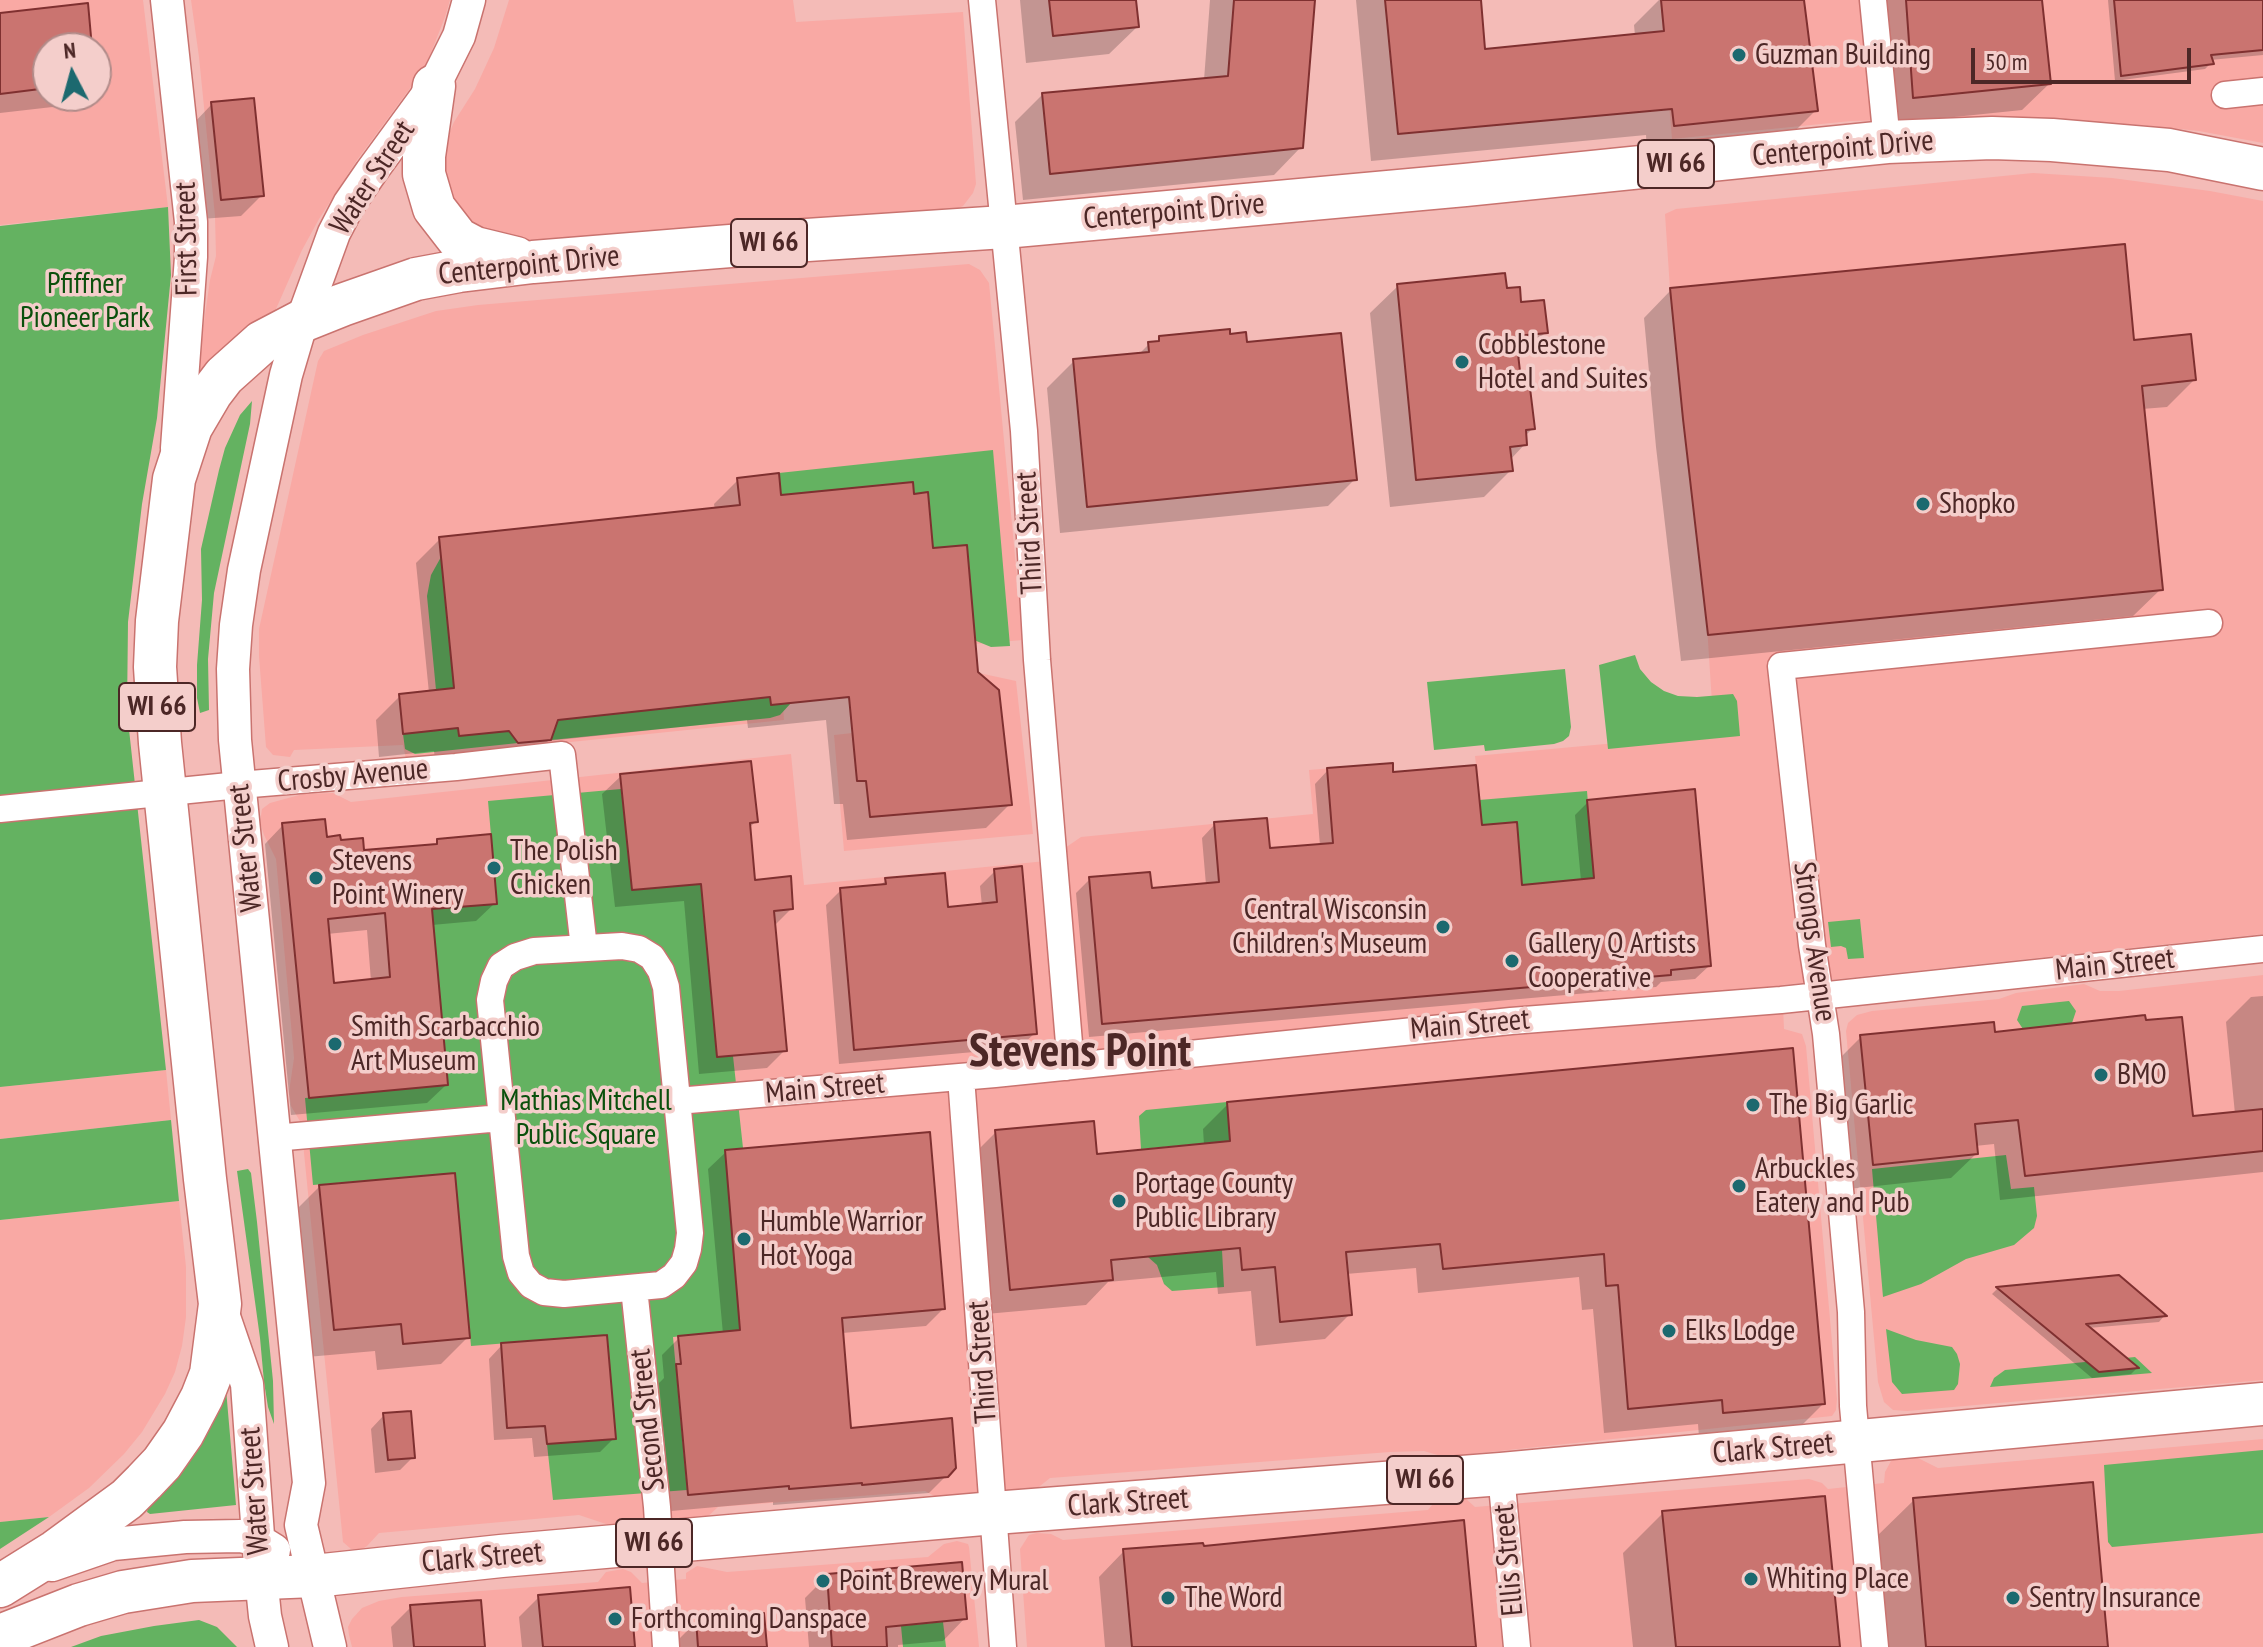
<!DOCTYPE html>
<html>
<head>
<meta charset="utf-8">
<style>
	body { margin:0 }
	#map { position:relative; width:2263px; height:1647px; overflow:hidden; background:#f4bbb7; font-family:"PT Sans Narrow",sans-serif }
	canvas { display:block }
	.north { position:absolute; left:32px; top:32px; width:80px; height:80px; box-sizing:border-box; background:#f4cecb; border:2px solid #b18b89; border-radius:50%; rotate:354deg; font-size:22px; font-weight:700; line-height:32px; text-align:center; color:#4c2726 }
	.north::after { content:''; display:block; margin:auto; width:28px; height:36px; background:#1c696f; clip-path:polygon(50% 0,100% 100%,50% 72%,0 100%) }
	.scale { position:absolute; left:1971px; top:48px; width:220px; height:36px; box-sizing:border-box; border:4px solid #4c2726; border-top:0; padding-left:10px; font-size:24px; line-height:28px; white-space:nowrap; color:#4c2726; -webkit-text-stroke:6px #f4cecb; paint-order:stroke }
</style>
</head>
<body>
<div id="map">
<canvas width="2263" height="1647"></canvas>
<div class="north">N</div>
<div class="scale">50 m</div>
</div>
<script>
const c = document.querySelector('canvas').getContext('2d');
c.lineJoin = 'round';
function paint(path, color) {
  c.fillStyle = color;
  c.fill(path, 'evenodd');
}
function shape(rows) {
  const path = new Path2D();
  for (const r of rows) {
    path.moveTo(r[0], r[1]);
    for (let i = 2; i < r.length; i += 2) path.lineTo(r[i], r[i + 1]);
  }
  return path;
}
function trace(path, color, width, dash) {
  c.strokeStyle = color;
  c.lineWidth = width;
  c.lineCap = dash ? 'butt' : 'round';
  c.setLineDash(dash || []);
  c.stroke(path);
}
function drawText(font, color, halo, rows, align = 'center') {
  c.font = font + ' "PT Sans Narrow",sans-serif';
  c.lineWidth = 7;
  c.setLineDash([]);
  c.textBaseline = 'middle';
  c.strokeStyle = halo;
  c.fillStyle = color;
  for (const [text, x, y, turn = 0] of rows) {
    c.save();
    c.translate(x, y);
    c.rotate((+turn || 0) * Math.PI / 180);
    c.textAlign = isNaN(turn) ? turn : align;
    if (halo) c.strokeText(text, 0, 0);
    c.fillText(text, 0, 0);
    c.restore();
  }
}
paint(shape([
	[0,0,143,0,168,207,0,225],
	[48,48,96,48,96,96,48,96],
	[191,0,450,0,445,17,425,68,357,160,319,219,302,250,272,318,192,406,210,280,216,256,215,216,199,57],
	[509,0,793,0,796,22,963,12,976,184,973,193,963,206,950,212,517,245,476,232,450,202,443,164,445,143,454,122,475,89,494,48],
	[1660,0,2263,0,2263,143,2199,131,2142,125,2001,117,1851,121,1672,139],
	[2033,173,2112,178,2210,191,2263,201,2263,934,1782,985,1784,1029,1802,1034,1806,1046,1837,1399,1836,1410,1832,1416,1451,1456,1441,1456,1424,1451,1390,1452,1050,1478,1035,1490,940,1499,925,1491,718,1507,704,1520,612,1526,579,1515,379,1533,367,1546,361,1550,351,1549,343,1542,301,1123,291,1106,289,1092,294,1058,276,859,264,835,260,822,262,809,270,803,303,794,333,793,351,802,791,754,804,885,1046,861,1081,837,1313,814,1309,770,1393,763,1393,772,1476,765,1475,756,1714,734,1707,626,1670,289,1665,214,1676,209],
	[969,264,980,270,989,283,1023,640,975,644,783,704,784,720,406,759,403,745,294,750,290,757,273,755,266,747,259,656,259,629,318,361,324,351,363,335,436,311,478,305],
	[979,673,1016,681,1033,834,844,851,834,735,852,733],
	[2263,975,2263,1380,1907,1411,1893,1410,1884,1402,1878,1382,1846,1031,1848,1023,1857,1015,1872,1011,1999,999,2016,993,2084,984,2100,991,2119,991],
	[166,1070,171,1120,0,1139,0,1087],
	[179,1201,186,1267,186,1317,182,1346,175,1372,165,1394,142,1432,124,1454,89,1488,49,1517,0,1522,0,1220],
	[2263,1439,2263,1647,1027,1647,1020,1549,1029,1535,1037,1533,1051,1534,1063,1540,1428,1510,1437,1499,1465,1498,1475,1507,1809,1479,1822,1483,1828,1489,1884,1483,1885,1472,1891,1461,1897,1456,1914,1456,1938,1468],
	[957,1541,968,1544,969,1547,979,1647,352,1647,349,1635,348,1627,352,1619,362,1608,379,1601,402,1597,598,1582,606,1572,623,1569,631,1572,642,1583,686,1579,686,1573,697,1566,727,1572,928,1557,944,1544]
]), '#f9a9a4');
paint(shape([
	[168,207,171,275,157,418,142,504,128,622,127,711,166,1070,0,1087,0,226],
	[252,401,250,424,214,593,208,659,209,710,200,713,197,698,197,665,202,600,201,549,219,470,225,448,240,415],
	[993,450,1010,646,991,647,974,640,966,545,933,548,928,493,914,494,913,482,781,495,779,473],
	[441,557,454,688,436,690,427,596,431,575],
	[1635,655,1640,669,1651,682,1664,691,1678,696,1697,697,1733,694,1737,701,1740,736,1608,749,1599,665],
	[1565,669,1571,727,1569,736,1563,741,1554,744,1485,751,1484,745,1434,750,1427,682],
	[770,697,791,703,780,715,770,718,551,740,558,720],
	[458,728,459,736,509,731,518,743,415,754,405,749,403,734],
	[621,789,633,890,702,884,717,1056,733,1056,743,1148,725,1150,742,1330,673,1337,687,1490,553,1500,547,1444,616,1439,607,1335,471,1346,455,1173,313,1185,305,1098,447,1085,432,909,497,904,488,801],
	[1587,791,1594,878,1522,885,1517,822,1482,825,1479,800],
	[1860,919,1864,958,1848,959,1846,948,1841,946,1831,947,1828,922],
	[2069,1001,2076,1011,2072,1023,2023,1029,2017,1020,2022,1006],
	[1227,1102,1230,1141,1141,1149,1139,1116,1146,1110],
	[171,1120,179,1201,0,1220,0,1139],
	[2006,1155,2011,1189,2034,1187,2037,1216,2034,1228,2014,1245,1966,1259,1921,1284,1883,1297,1872,1169],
	[248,1169,251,1173,257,1222,273,1381,274,1424,268,1407,264,1382,260,1338,237,1171],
	[1222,1250,1224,1287,1172,1291,1164,1284,1157,1265,1148,1257],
	[1886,1329,1916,1340,1952,1347,1957,1354,1960,1364,1958,1384,1954,1390,1902,1394,1892,1382],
	[2135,1357,2152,1373,1990,1387,1994,1378,2005,1370],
	[226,1389,236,1505,150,1514,147,1512,148,1508],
	[2263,1450,2263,1533,2112,1547,2108,1542,2104,1465],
	[49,1517,0,1549,0,1522],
	[199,1620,217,1627,237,1647,71,1647,101,1636,154,1626],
	[943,1622,946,1647,903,1647,901,1626]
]), '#64b261');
paint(shape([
	[1020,0,1134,0,1137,27,1109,54,1026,63],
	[1210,0,1313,0,1301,147,1274,175,1023,200,1015,122,1043,94,1204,80],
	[1356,0,1479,0,1483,52,1635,36,1634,25,1659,0,1802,0,1816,110,1789,137,1647,153,1646,135,1371,161],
	[1879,0,2040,0,2049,84,2022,110,1887,124],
	[2108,0,2263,0,2263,55,2210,60,2211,63,2205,69,2115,81],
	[0,15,90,48,48,48,48,96,80,96,70,105,0,113],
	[212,104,262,195,241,216,201,219,192,125],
	[1398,286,1519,304,1546,332,1517,360,1520,391,1533,428,1524,437,1525,444,1510,460,1511,470,1484,497,1390,507,1370,313],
	[1671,290,2132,342,2194,380,2167,407,2142,409,2161,589,2133,616,1681,661,1656,447,1644,318],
	[1228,336,1245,344,1355,479,1328,506,1060,533,1047,388,1074,361,1138,355,1149,344,1155,343,1160,338],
	[738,480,780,497,912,496,976,673,1010,804,986,828,847,840,843,804,834,804,826,720,748,728,747,720,548,741,525,763,435,759,434,751,379,757,376,720,400,696,429,693,416,563,440,539,715,510,714,504],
	[1328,770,1391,774,1480,827,1521,887,1581,881,1575,815,1588,802,1709,966,1695,979,1661,982,1656,987,1089,1037,1076,893,1090,879,1150,890,1206,885,1202,838,1215,824,1268,850,1320,846,1315,784],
	[621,776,755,822,748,829,753,882,791,909,774,926,785,1050,767,1068,699,1074,684,901,615,907,602,794],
	[283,825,340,842,363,852,432,847,438,841,495,903,476,921,432,925,446,1085,427,1103,291,1115,265,844],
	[367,930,371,981,332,985,327,934],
	[995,871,1035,1033,1019,1048,839,1064,826,905,841,890,879,887,886,880,946,909,982,906,980,886],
	[2263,996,2263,1172,2000,1200,1994,1144,1975,1146,1976,1154,1951,1178,1848,1189,1836,1062,1861,1037,1993,1035,2191,1119,2235,1114,2226,1022,2251,997],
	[1792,1050,1823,1404,1798,1429,1699,1437,1698,1424,1604,1433,1593,1309,1582,1310,1579,1277,1418,1293,1416,1268,1346,1274,1350,1314,1325,1339,1256,1346,1251,1291,1218,1294,1216,1272,1108,1282,1086,1305,986,1314,971,1157,996,1132,1095,1156,1204,1145,1203,1129,1228,1104],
	[726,1152,943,1309,926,1326,842,1333,850,1430,954,1468,929,1493,773,1505,773,1502,671,1511,659,1383,664,1378,662,1355,679,1338,723,1334,708,1169],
	[319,1187,468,1337,441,1364,377,1370,375,1351,307,1357,292,1214],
	[2119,1277,2164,1316,2159,1322,2088,1328,2136,1369,2131,1374,2092,1378,1992,1294,1997,1289],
	[502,1345,614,1438,600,1452,534,1457,532,1438,494,1440,489,1359],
	[384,1415,413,1457,400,1470,375,1473,371,1429],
	[1914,1500,2106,1647,1884,1647,1874,1539],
	[1663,1513,1838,1647,1633,1647,1623,1553],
	[1202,1548,1474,1647,1105,1647,1099,1577,1124,1551],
	[828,1575,965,1618,943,1641,898,1645,898,1647,809,1647,805,1598],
	[539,1597,633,1647,522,1647,519,1617],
	[411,1607,483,1647,393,1647,391,1627],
	[697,1621,765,1647,671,1647]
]), '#0003');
const building = shape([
	[1049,0,1136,0,1139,27,1053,36,1049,0],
	[1234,0,1315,0,1303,148,1050,174,1042,93,1228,76,1234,0],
	[1385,0,1481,0,1485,49,1664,31,1661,0,1804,0,1818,111,1674,126,1672,109,1398,134,1385,0],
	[1906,0,2042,0,2051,84,1913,98,1906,0],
	[2114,0,2263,0,2263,50,2211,55,2214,64,2121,76,2114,0],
	[88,3,92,48,48,48,48,88,0,94,0,13,88,3],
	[254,98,264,196,221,200,211,102,254,98],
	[2125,244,2134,340,2191,334,2196,380,2142,386,2163,590,1708,635,1683,419,1670,288,2125,244],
	[1505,273,1507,288,1520,287,1521,302,1544,300,1548,333,1516,336,1522,389,1530,388,1535,429,1526,430,1527,445,1510,447,1513,471,1416,480,1397,284,1505,273],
	[1230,329,1230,334,1246,332,1247,342,1341,333,1357,480,1087,507,1073,359,1149,352,1148,342,1159,341,1159,336,1230,329],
	[779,473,781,495,913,482,914,494,928,492,933,548,967,545,978,672,999,690,1012,805,870,817,866,781,857,781,849,697,771,705,770,697,558,720,551,740,518,743,509,731,459,736,458,728,403,734,399,694,454,688,439,537,740,505,737,478,779,473],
	[751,761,758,822,750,823,755,880,791,876,793,909,774,911,787,1051,717,1057,701,884,632,890,620,774,751,761],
	[1393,763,1393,772,1476,765,1482,825,1517,822,1522,885,1594,878,1587,800,1695,789,1711,966,1671,970,1671,975,1102,1024,1089,877,1150,872,1152,888,1219,882,1214,822,1267,818,1270,848,1333,843,1327,768,1393,763],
	[325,819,327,837,340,835,341,840,363,838,364,850,437,844,437,839,491,834,497,904,432,909,448,1085,309,1098,282,823,325,819],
	[385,913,390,977,334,983,328,919,385,913],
	[1022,866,1037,1034,854,1050,840,888,886,884,885,878,945,873,948,907,997,902,994,869,1022,866],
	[2145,1015,2146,1020,2182,1017,2193,1116,2263,1109,2263,1151,2025,1176,2018,1120,1975,1124,1978,1154,1873,1165,1860,1035,1994,1022,1995,1032,2145,1015],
	[1793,1048,1825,1404,1723,1413,1722,1400,1628,1409,1618,1285,1606,1286,1604,1254,1443,1269,1440,1244,1346,1252,1352,1315,1280,1322,1275,1267,1242,1270,1240,1248,1111,1260,1113,1280,1010,1290,995,1130,1094,1121,1097,1154,1230,1141,1227,1102,1793,1048],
	[930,1132,945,1309,842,1318,851,1428,952,1418,956,1468,948,1477,862,1485,862,1483,789,1489,789,1486,688,1495,676,1364,681,1364,678,1336,740,1330,725,1150,930,1132],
	[455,1173,470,1338,403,1344,401,1324,334,1330,319,1185,455,1173],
	[2119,1275,2167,1316,2086,1324,2139,1368,2099,1372,1996,1287,2119,1275],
	[607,1335,616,1439,547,1444,545,1426,507,1428,501,1343,607,1335],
	[411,1411,415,1458,388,1460,383,1413,411,1411],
	[2093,1482,2108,1647,1926,1647,1913,1498,2093,1482],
	[1825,1496,1840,1647,1676,1647,1662,1511,1825,1496],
	[1464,1520,1476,1647,1132,1647,1123,1549,1203,1543,1204,1546,1464,1520],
	[962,1562,967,1619,886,1627,887,1647,832,1647,827,1574,962,1562],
	[630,1587,635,1647,543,1647,538,1595,630,1587],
	[481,1600,485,1647,414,1647,410,1605,481,1600],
	[764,1613,767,1647,698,1647,696,1619,764,1613]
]);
paint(building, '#ca7470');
trace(building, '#7f3030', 2);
const minor = shape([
	[982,0,1024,431,1037,660,1069,1043,1067,1067],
	[1873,0,1887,142],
	[2225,95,2263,91],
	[0,809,239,785,456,767,562,755,584,948],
	[622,946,639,949,652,957,661,971,666,987,690,1233,688,1249,684,1263,674,1276,661,1285,564,1294,544,1292,531,1285,521,1273,516,1256,490,1000,494,981,501,966,515,957,534,951,622,946],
	[961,1077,1003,1647],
	[677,1101,995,1074,1511,1021,1781,1000,2263,949],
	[274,1138,501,1118],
	[634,1288,657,1507,666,1647],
	[1501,1474,1517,1647],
	[1875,1647,1853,1406,1851,1312,1826,1034,1812,945,1781,666,2209,623]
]);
const tertiary = shape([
	[167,0,191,222,191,257,177,448],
	[221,1308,247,1384,261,1577,265,1616,272,1647],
	[52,1565,113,1544,185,1537,240,1536,258,1540,274,1550],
	[330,1647,301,1525,309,1483,235,740,233,669,236,625,244,570,286,375,302,321,334,233,349,204,371,172,434,86,459,36,469,0]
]);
const primary = shape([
	[434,86,424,156,424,174,434,208,458,239,475,248,516,258],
	[0,1586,56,1551,127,1499,144,1482,162,1463,183,1433,202,1397,211,1374,220,1304,205,1179,160,743,155,667,157,621,174,479,191,427,211,393,224,376,262,342,302,321,342,305,416,279,459,271,533,262,792,241,1004,227,1465,185,1887,142,1992,138,2052,140,2169,150,2263,169],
	[0,1636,79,1605,123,1592,192,1581,314,1576,501,1556,994,1513,1501,1474,2263,1404]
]);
trace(minor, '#c9736f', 29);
trace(tertiary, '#c9736f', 35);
trace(primary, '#c9736f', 45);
trace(minor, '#fff', 26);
trace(tertiary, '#fff', 32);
trace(primary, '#fff', 42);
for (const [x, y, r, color] of [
	[1739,55,8,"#1c696f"],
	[1462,362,8,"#1c696f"],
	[1923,504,8,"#1c696f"],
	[494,868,8,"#1c696f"],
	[316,878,8,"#1c696f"],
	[1443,927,8,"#1c696f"],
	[1512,961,8,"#1c696f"],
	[335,1044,8,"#1c696f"],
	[2101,1075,8,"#1c696f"],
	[1753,1105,8,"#1c696f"],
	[1739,1186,8,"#1c696f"],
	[1119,1201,8,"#1c696f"],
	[744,1239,8,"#1c696f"],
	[1669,1331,8,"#1c696f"],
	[1751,1579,8,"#1c696f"],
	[823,1581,8,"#1c696f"],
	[1168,1598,8,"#1c696f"],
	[2013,1598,8,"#1c696f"],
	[615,1619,8,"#1c696f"]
]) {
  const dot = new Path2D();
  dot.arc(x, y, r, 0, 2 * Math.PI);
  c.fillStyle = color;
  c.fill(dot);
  trace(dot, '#f4cecb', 3);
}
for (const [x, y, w] of [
	[1676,164,76],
	[769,243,76],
	[157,707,76],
	[1425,1480,76],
	[654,1543,76]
]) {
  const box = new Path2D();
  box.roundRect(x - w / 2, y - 24, w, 48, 6);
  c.fillStyle = '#f4cecb';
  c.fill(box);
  trace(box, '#4c2726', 2);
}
drawText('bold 28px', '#4c2726', null, [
	["WI 66",1676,164],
	["WI 66",769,243],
	["WI 66",157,707],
	["WI 66",1425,1480],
	["WI 66",654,1543]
]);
drawText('30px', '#4c2726', '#f4cecb', [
	["Guzman Building",1755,55],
	["Cobblestone",1478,345],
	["Hotel and Suites",1478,379],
	["Shopko",1939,504],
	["The Polish",510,851],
	["Chicken",510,885],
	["Stevens",332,861],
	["Point Winery",332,895],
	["Central Wisconsin",1427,910,"right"],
	["Children's Museum",1427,944,"right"],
	["Gallery Q Artists",1528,944],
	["Cooperative",1528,978],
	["Smith Scarbacchio",351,1027],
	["Art Museum",351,1061],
	["BMO",2117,1075],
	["The Big Garlic",1769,1105],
	["Arbuckles",1755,1169],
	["Eatery and Pub",1755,1203],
	["Portage County",1135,1184],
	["Public Library",1135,1218],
	["Humble Warrior",760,1222],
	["Hot Yoga",760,1256],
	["Elks Lodge",1685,1331],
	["Whiting Place",1767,1579],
	["Point Brewery Mural",839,1581],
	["The Word",1184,1598],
	["Sentry Insurance",2029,1598],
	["Forthcoming Danspace",631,1619]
], 'left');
drawText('30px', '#4c2726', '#f4cecb', [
	["Centerpoint Drive",1843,149,-5],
	["Water Street",373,178,-57],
	["Centerpoint Drive",1174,212,-5],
	["First Street",187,239,-91],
	["Centerpoint Drive",529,266,-6],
	["Third Street",1030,533,-93],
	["Crosby Avenue",353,776,-5],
	["Water Street",246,848,-96],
	["Strongs Avenue",1814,942,82],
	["Main Street",2115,965,-6],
	["Main Street",1470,1025,-5],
	["Main Street",825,1089,-5],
	["Third Street",983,1362,-94],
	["Second Street",648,1420,-96],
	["Clark Street",1773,1449,-5],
	["Water Street",255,1491,-94],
	["Clark Street",1128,1503,-4],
	["Clark Street",482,1558,-5],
	["Ellis Street",1509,1560,-95]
]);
drawText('30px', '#0a500c', '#f4cecb', [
	["Pfiffner",85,284],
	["Pioneer Park",85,318],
	["Mathias Mitchell",586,1101],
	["Public Square",586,1135]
]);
drawText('bold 46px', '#4c2726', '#f4cecb', [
	["Stevens Point",1080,1053]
]);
</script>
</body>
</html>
